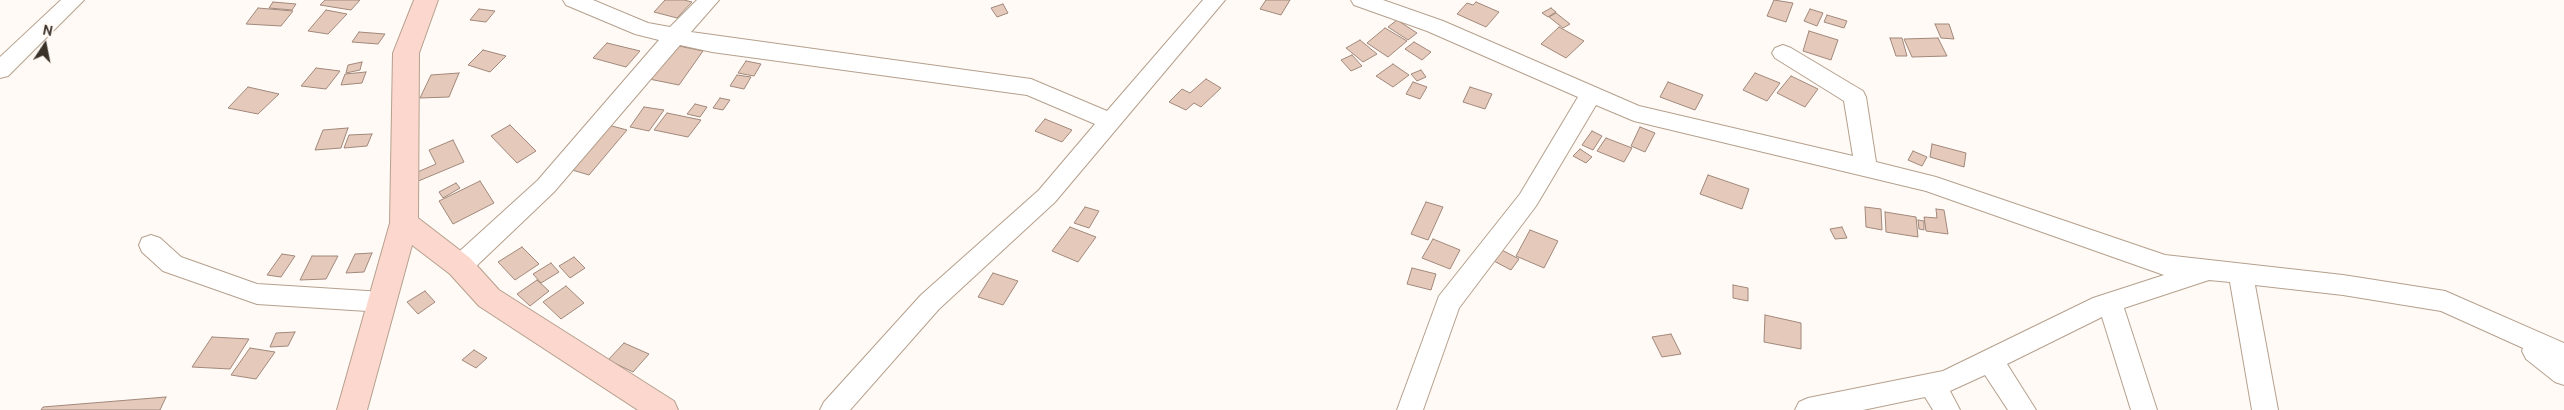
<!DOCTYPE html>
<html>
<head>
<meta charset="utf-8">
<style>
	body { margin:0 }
	#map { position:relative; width:2564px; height:410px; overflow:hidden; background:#fffaf6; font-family:Cabin,sans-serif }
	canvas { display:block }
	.north { position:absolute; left:20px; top:20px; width:50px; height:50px; -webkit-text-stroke:4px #fffaf6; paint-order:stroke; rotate:11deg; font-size:14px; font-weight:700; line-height:20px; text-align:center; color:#3a3129 }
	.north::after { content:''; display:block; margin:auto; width:18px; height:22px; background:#3a3129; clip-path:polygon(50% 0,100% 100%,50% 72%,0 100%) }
</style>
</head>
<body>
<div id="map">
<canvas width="2564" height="410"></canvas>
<div class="north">N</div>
</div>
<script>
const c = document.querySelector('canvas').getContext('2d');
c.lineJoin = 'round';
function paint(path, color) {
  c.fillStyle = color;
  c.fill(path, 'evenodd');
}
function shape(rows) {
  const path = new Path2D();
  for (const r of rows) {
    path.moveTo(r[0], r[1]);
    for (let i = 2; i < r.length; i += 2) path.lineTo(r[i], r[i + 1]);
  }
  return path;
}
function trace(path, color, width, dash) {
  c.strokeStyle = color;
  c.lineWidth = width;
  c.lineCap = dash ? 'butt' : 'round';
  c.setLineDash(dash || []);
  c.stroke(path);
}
const building = shape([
	[325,0,360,0,351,10,320,5,325,0],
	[665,0,684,0,692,2,677,18,654,12,665,0],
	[1266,0,1290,0,1281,15,1260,9,1266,0],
	[1774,0,1793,3,1786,22,1767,16,1774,0],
	[273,2,296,4,292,10,269,8,273,2],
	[1476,2,1499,12,1486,27,1457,14,1467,3,1473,5,1476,2],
	[1003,4,1008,13,997,17,991,8,1003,4],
	[258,8,293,11,281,26,246,24,258,8],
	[1551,8,1556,12,1548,17,1542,13,1551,8],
	[479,9,495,11,486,22,470,20,479,9],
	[1810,9,1823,13,1817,26,1804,21,1810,9],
	[326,10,347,14,328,34,308,31,326,10],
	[1556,13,1570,24,1563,28,1549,17,1556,13],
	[1827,15,1847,21,1844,28,1824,22,1827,15],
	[1397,20,1417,33,1408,40,1388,27,1397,20],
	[1935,24,1949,24,1954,39,1941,38,1935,24],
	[1559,27,1584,41,1566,58,1541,44,1559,27],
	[1385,28,1407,41,1388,57,1367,43,1385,28],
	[1809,31,1838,40,1831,60,1803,51,1809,31],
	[359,32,385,34,378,44,352,42,359,32],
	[1890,38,1902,38,1907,56,1896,56,1890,38],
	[1938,38,1947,56,1912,57,1904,39,1938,38],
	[1360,40,1377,54,1363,62,1346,48,1360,40],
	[1414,42,1431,52,1422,60,1405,49,1414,42],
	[607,43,640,51,626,67,593,58,607,43],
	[674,45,703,51,679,85,649,79,674,45],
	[483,50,506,56,490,72,468,65,483,50],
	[1352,55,1362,66,1351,71,1341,60,1352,55],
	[746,61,761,64,754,76,738,73,746,61],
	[362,62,360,70,346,73,348,65,362,62],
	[1393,64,1409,75,1393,87,1376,76,1393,64],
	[316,68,340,71,326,89,301,86,316,68],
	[1421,70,1426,77,1417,81,1411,74,1421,70],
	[366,72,362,83,341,85,345,74,366,72],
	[459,73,449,97,420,98,431,75,459,73],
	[1755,73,1780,83,1767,101,1743,90,1755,73],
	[737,75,751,77,744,89,730,86,737,75],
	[1791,76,1818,89,1805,107,1777,93,1791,76],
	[1206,79,1221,88,1201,107,1194,103,1186,110,1169,102,1182,89,1190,93,1206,79],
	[1413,82,1427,87,1420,99,1406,94,1413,82],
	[1668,82,1703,95,1695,110,1660,97,1668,82],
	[248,87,279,94,258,114,228,108,248,87],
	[1470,87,1492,94,1485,109,1463,102,1470,87],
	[720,98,730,100,723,110,713,108,720,98],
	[695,104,707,107,700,117,687,114,695,104],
	[644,107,664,110,649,131,630,127,644,107],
	[667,113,701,120,688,137,654,130,667,113],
	[1045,119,1072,130,1062,142,1035,131,1045,119],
	[510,125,536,151,517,163,491,136,510,125],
	[608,125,627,130,589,175,569,169,608,125],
	[1640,127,1655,133,1645,152,1631,146,1640,127],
	[348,128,341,148,315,150,323,130,348,128],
	[1592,131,1602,136,1593,150,1582,145,1592,131],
	[372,134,367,146,344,148,349,135,372,134],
	[1606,138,1632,148,1624,162,1597,151,1606,138],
	[453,140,464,162,416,182,413,174,436,164,429,150,453,140],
	[1932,144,1966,153,1964,167,1930,157,1932,144],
	[1580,149,1592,157,1586,163,1573,156,1580,149],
	[1913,151,1927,157,1922,166,1908,160,1913,151],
	[1708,175,1749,189,1742,209,1700,194,1708,175],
	[480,181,494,203,453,224,439,201,480,181],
	[456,183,460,188,443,198,439,192,456,183],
	[1426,202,1443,207,1428,240,1411,234,1426,202],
	[1085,207,1099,211,1089,228,1074,223,1085,207],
	[1865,207,1881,209,1882,230,1866,227,1865,207],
	[1936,209,1944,210,1948,234,1926,231,1924,217,1937,218,1936,209],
	[1885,212,1916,217,1918,237,1886,232,1885,212],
	[1918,220,1924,221,1924,230,1919,229,1918,220],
	[1070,227,1096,237,1078,262,1052,251,1070,227],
	[1842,227,1847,238,1835,239,1830,229,1842,227],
	[1530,230,1558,241,1544,268,1516,256,1530,230],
	[1433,239,1460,250,1450,269,1422,258,1433,239],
	[522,247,539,264,515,280,498,262,522,247],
	[1500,249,1519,259,1511,270,1492,260,1500,249],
	[372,253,364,272,346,273,355,254,372,253],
	[282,254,295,256,281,277,267,275,282,254],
	[312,256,338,256,326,279,300,280,312,256],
	[574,257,585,268,570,278,559,266,574,257],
	[551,263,559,272,541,283,533,274,551,263],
	[1412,268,1436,274,1431,290,1407,284,1412,268],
	[993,273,1018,281,1003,305,978,297,993,273],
	[537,280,549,291,530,306,517,294,537,280],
	[1733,285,1748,288,1748,301,1733,298,1733,285],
	[566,286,584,303,561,319,543,302,566,286],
	[425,291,435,302,418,314,407,302,425,291],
	[1765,315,1801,323,1801,349,1764,342,1765,315],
	[295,332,288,346,270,347,276,333,295,332],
	[1671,334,1681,354,1662,357,1652,337,1671,334],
	[212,337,249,339,230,369,192,367,212,337],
	[624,343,649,354,633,372,608,360,624,343],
	[250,348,275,352,256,379,231,375,250,348],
	[474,350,487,358,476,368,462,360,474,350],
	[166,397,160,410,41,410,43,407,166,397]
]);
paint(building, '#e5cabb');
trace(building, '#a1887a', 1);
const street = shape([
	[61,0,84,0,8,76,0,78,0,57,61,0],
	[563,0,593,0,648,23,670,27,697,0,719,0,691,32,1031,79,1107,111,1203,0,1225,0,1055,202,939,309,850,410,820,410,824,402,921,295,1039,190,1095,124,1027,95,712,52,680,45,554,192,469,273,460,276,451,273,448,266,451,259,538,180,659,40,635,34,566,5,563,0],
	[1351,0,1383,0,1443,21,1639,106,1853,156,1844,101,1775,58,1772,53,1775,48,1783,45,1791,48,1863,91,1866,97,1876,162,1936,177,2165,255,2343,275,2445,291,2564,343,2564,385,2555,382,2526,359,2522,351,2523,348,2441,311,2343,295,2255,285,2278,410,2252,410,2230,282,2209,280,2124,308,2157,410,2131,410,2102,317,2007,364,2036,410,2008,410,1985,375,1950,391,1960,410,1933,410,1925,397,1863,410,1795,410,1799,402,1808,398,1943,371,2093,298,2164,275,1926,191,1634,121,1596,105,1536,206,1459,308,1423,410,1397,410,1439,296,1520,194,1578,97,1427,31,1354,5,1351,0],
	[151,235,160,238,181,257,257,284,383,292,392,295,396,302,392,309,383,312,257,304,163,271,142,252,139,245,142,238,151,235]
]);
const secondary = shape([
	[414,0,438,0,419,53,418,218,470,258,499,290,674,401,678,410,638,410,479,306,450,274,412,245,367,410,337,410,390,223,393,53,414,0]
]);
trace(street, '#b5a08d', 2);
trace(secondary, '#b5a08d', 2);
paint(street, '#fff');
paint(secondary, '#fcd7cd');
</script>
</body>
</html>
